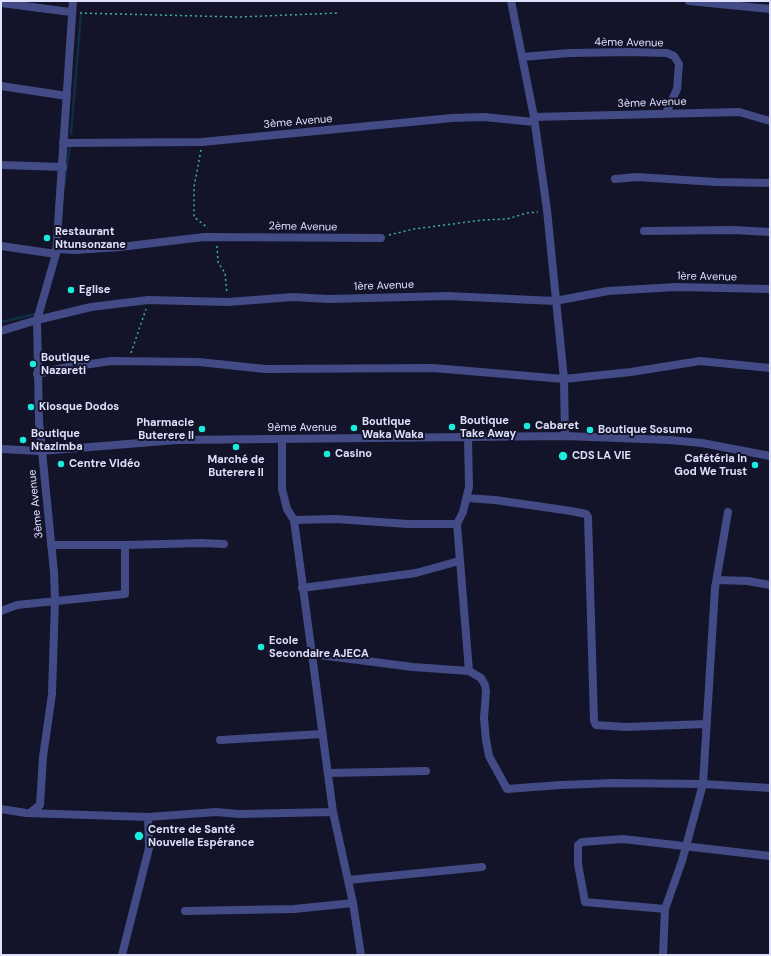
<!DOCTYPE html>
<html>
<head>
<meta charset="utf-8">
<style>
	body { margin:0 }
	#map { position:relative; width:771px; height:956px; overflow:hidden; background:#13132a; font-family:"DM Sans",sans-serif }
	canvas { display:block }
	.frame { position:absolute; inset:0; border:2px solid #dfe0fc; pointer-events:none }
</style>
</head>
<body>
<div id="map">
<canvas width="771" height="956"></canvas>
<div class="frame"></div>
</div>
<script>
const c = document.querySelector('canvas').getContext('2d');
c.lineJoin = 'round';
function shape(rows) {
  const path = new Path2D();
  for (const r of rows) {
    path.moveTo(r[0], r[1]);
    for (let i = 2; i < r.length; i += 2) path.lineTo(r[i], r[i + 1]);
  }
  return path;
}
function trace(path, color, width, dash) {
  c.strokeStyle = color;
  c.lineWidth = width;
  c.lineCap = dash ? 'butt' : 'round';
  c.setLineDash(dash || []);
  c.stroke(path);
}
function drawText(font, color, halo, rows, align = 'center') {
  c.font = font + ' "DM Sans",sans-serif';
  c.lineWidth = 4;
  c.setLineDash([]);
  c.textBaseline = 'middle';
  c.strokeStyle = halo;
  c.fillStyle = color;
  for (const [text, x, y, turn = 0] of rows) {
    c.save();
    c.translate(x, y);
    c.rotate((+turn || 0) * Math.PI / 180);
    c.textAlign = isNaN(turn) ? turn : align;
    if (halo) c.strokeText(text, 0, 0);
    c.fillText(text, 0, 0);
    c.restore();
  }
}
trace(shape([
	[71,134,81,14],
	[64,186,70,145],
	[1,322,36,314]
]), '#102d46', 2.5);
trace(shape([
	[80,13,239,17,338,13],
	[201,150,194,187,194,217,208,228],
	[389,235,414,229,483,220,507,219,527,213,538,212],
	[217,246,218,262,225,273,227,294],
	[131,353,146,309]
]), '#3bb497', 1.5, [2, 3]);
trace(shape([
	[511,1,534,117,547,210,564,379,565,436],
	[689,1,770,9],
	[1,3,71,12],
	[522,57,570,53,630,52,667,53,674,56,679,64,677,89,666,113],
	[1,86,67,96],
	[534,117,739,112,770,121],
	[63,143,202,142,452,118,484,117,534,122],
	[1,165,63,167],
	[615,179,637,177,716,182,770,183],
	[644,231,733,230,770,232],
	[1,246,56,254],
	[56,249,75,250,120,247,204,237,381,238],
	[1,331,37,320,91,307,148,300,228,302,293,297,328,299,448,296,555,301,608,291,676,287,770,289],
	[37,374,63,368,111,361,199,362,265,369,433,368,564,379,631,372,700,361,770,368],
	[468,438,469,487,463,512,457,524,469,671],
	[282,439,282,489,287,509,294,520,333,812,353,903,361,955],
	[1,449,41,451,177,440,565,436,670,440,702,443,770,456],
	[467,498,495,500,571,511,586,514,588,517,594,721,596,725,626,727,706,724],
	[294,520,336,519,408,524,457,524],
	[51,545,125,545,201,543,224,544],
	[717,580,748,581,770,585],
	[302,588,416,573,459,561],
	[1,611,17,605,125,594,125,545],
	[311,654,413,667,469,671,481,678,485,685,486,692,484,718,486,740,489,756,507,789,560,785,613,783,703,784,770,788],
	[220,740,322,734],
	[329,773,426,771],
	[1,809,26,813,148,817,216,812,239,814,333,812],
	[31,812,40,805,43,757,52,694,55,600,54,572,39,421,37,320,56,254,73,1],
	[348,880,482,867],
	[665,909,585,902,578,864,578,845,582,842,623,839,770,856],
	[185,911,294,909,353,903],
	[122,955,149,848,148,817],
	[663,955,665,909,682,861,703,784,715,588,728,512]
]), '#424b85', 8);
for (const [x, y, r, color] of [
	[47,238,4,"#1aeddd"],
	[71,290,4,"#1aeddd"],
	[33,364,4,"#1aeddd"],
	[31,407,4,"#1aeddd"],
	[527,426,4,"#1aeddd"],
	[452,427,4,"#1aeddd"],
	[354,428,4,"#1aeddd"],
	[202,429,4,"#1aeddd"],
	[590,430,4,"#1aeddd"],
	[23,440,4,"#1aeddd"],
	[236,447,4,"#1aeddd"],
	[327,454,4,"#1aeddd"],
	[563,456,5,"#1aeddd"],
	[61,464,4,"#1aeddd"],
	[755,465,4,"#1aeddd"],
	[261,647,4,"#1aeddd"],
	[139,836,5,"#1aeddd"]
]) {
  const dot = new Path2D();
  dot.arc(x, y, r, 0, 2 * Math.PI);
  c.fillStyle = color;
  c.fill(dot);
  trace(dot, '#13132a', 1.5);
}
drawText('11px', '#dfe0fc', '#13132a', [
	["4ème Avenue",629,43,1],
	["3ème Avenue",652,103,-2],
	["3ème Avenue",298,122,-5],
	["2ème Avenue",303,227,1],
	["1ère Avenue",707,277,1],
	["1ère Avenue",384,286,-2],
	["9ème Avenue",302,428],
	["3ème Avenue",36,504,-96]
]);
drawText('bold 11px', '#dfe0fc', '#13132a', [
	["Restaurant",55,232],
	["Ntunsonzane",55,245],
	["Eglise",79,290],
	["Boutique",41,358],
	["Nazareti",41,371],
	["Kiosque Dodos",39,407],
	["Boutique",460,421],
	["Take Away",460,434],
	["Boutique",362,422],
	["Waka Waka",362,435],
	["Pharmacie",194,423,"right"],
	["Buterere II",194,436,"right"],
	["Cabaret",535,426],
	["Boutique Sosumo",598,430],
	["Boutique",31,434],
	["Ntazimba",31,447],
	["Casino",335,454],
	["CDS LA VIE",572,456],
	["Cafétéria In",747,459,"right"],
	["God We Trust",747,472,"right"],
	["Marché de",236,460,"center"],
	["Buterere II",236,473,"center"],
	["Centre Vidéo",69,464],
	["Ecole",269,641],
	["Secondaire AJECA",269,654],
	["Centre de Santé",148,830],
	["Nouvelle Espérance",148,843]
], 'left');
</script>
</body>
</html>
